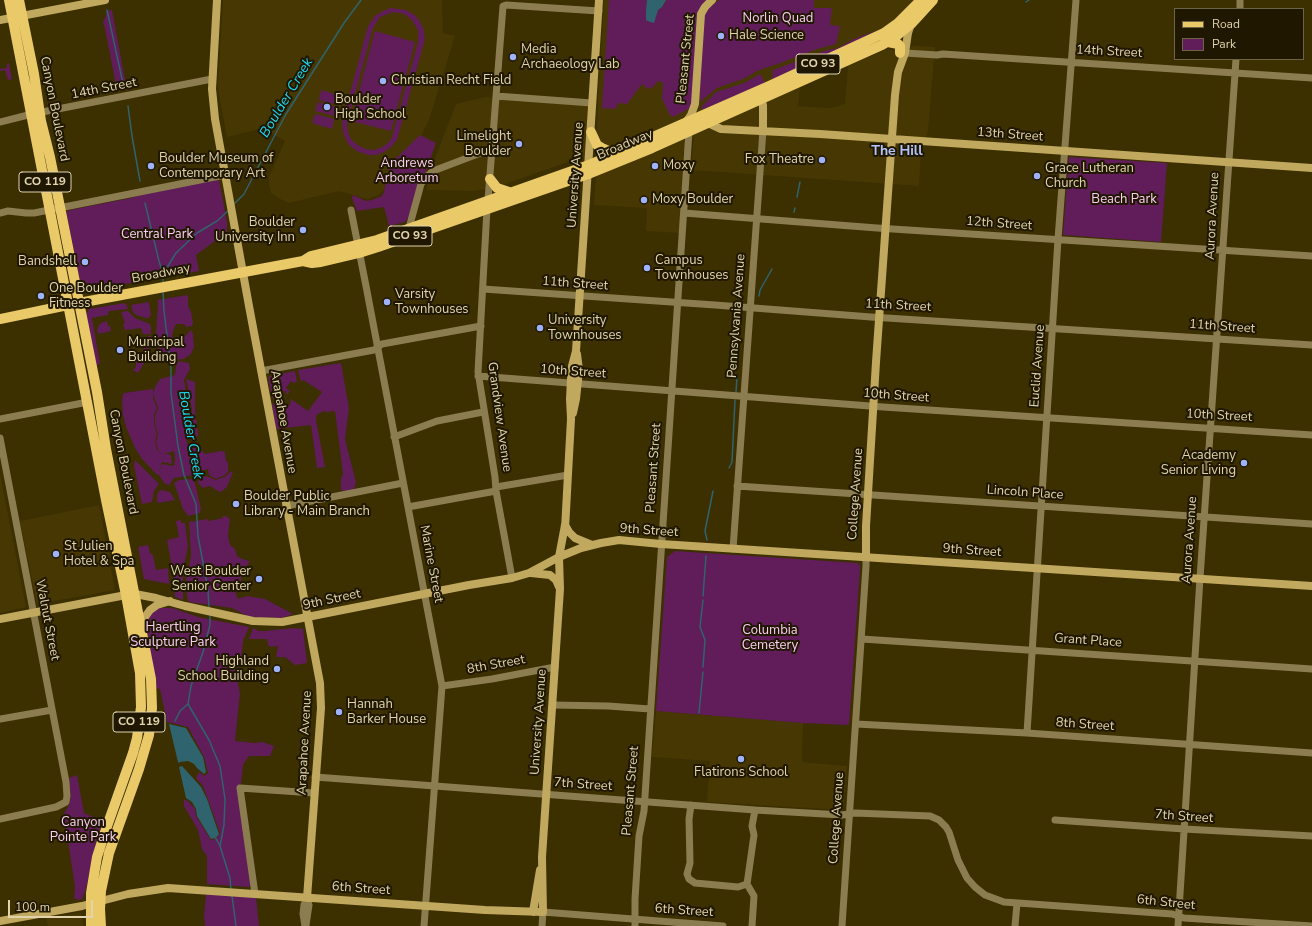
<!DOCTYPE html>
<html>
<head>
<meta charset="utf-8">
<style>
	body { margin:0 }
	#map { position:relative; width:1312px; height:926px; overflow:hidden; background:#3c2f00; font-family:"Nunito Sans",sans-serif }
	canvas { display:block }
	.legend { position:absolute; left:1174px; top:8px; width:130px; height:52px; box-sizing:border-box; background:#1f1700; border:1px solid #6d6345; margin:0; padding:5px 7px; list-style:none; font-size:12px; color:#e1d4ad }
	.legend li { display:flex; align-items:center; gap:8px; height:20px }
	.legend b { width:20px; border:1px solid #6d6345 }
	.scale { position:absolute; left:8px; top:900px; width:85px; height:18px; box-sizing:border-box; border:2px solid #e1d4ad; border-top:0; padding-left:5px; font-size:12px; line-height:14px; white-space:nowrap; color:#e1d4ad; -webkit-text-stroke:3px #1f1700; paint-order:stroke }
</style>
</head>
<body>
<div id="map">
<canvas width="1312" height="926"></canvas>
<ul class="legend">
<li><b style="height:5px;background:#e9c968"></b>Road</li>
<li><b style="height:11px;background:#601d59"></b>Park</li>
</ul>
<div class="scale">100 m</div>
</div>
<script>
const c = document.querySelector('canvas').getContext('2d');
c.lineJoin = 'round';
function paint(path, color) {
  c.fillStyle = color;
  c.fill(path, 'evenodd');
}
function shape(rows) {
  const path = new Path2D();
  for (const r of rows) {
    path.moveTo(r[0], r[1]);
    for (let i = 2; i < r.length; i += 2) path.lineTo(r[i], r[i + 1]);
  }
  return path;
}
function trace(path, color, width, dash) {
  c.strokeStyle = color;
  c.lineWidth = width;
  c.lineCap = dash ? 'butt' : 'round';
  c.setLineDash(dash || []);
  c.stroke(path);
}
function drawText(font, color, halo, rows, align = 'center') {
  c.font = font + ' "Nunito Sans",sans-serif';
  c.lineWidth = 4;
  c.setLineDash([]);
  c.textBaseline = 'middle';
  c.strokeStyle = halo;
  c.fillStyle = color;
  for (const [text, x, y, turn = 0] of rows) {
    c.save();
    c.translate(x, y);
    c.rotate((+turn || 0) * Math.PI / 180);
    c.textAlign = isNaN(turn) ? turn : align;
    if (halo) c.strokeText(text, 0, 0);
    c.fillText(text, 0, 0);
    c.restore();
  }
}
paint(shape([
	[223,0,442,0,443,33,455,36,429,120,418,142,391,167,386,178,384,190,377,196,367,199,339,191,289,203,278,198,271,193,269,186,269,177,285,141,263,128,227,137,219,95,218,84],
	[604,0,917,0,880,33,669,127,614,147,601,144,597,133,598,95],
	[915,46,935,47,928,131,921,151,919,186,691,170,694,133,800,86,798,106,831,108,845,104,848,66,885,50],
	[485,97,588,105,585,156,497,187,475,191,427,190,428,177,456,104],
	[683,139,686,144,685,151,683,152,680,233,646,231,647,208,594,205,596,177,598,174],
	[0,474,26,607,0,613],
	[99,505,115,590,37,604,20,521],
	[656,711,803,723,802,762,847,766,843,810,707,802,710,761,652,757],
	[81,913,83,926,48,926,46,918]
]), '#473803');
paint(shape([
	[609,0,647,0,646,10,658,10,662,7,666,0,708,0,703,5,692,105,690,108,673,117,670,115,662,99,663,83,658,81,653,87,648,89,642,84,627,104,619,103,615,109,602,108],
	[719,0,814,0,814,8,832,8,830,25,840,26,836,44,817,49,778,64,759,70,743,79,717,88,700,102,700,86,704,17,707,9],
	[391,8,406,10,416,16,423,27,425,39,397,140,391,147,384,152,376,155,368,155,357,151,348,144,343,132,342,123,368,26,375,16,383,11],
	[393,12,404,14,412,20,418,30,418,42,392,137,388,143,381,148,373,150,365,149,356,144,351,139,348,133,347,123,373,28,380,17],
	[112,10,127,90,117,90,105,29,103,22,106,16,106,11],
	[878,30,772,81,773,70,827,50,838,48,854,39],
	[375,31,415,42,391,131,351,121],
	[9,63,12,79,8,80,5,70,0,71,0,69,7,68,7,64],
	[758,75,761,75,765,83,711,107,702,109,701,107,716,92,744,83],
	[321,90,341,96,338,105,319,100],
	[318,102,337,107,335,116,315,111],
	[315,114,334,119,332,129,312,123],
	[420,135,436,143,411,213,405,222,389,226,384,207,357,211,352,198,353,195,366,201,372,200,382,196,384,192,386,181,390,174,388,166],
	[1069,157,1167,163,1161,242,1063,235],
	[219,180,227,222,227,232,196,255,199,271,86,291,81,286,66,212,70,210,131,198,149,192],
	[188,295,188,306,191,312,193,323,192,326,186,327,184,324,176,324,173,331,172,336,176,340,182,339,191,330,193,334,194,347,191,354,184,359,168,360,160,357,156,334,158,302,157,300],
	[149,302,151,315,149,318,146,318,136,315,133,312,131,305],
	[125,303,127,306,128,309,109,311,108,315,92,318,100,364,94,366,85,316,89,309],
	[128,311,135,318,150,324,151,328,151,334,143,334,141,328,125,330,123,324,125,323,121,312],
	[107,321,108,326,110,326,111,331,98,334,97,330,99,325,101,323],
	[148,336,151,336,151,337,148,355,142,351,148,343],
	[140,354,143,355,140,357,141,359,143,358,143,355,146,357,146,360,138,373,133,370,136,367,136,359],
	[178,361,189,363,190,369,184,380,189,409,185,434,195,475,174,478,169,485,165,484,158,474,157,475,142,459,135,448,126,427,123,415,122,400,123,395,124,393,153,389,153,398,157,408,154,415,154,423,157,435,155,441,157,450,163,455,158,450,156,442,158,435,155,424,155,416,158,408,153,394,155,387,160,379,175,375,176,367],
	[174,451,175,458,174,466,162,464,159,472,162,462,172,464,171,456,169,454,164,454],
	[341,363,349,408,345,439,356,482,354,490,351,492,341,490,341,479,343,474,335,411,327,412,324,411,316,415,316,420,325,467,317,468,311,425,276,429,272,404,280,402,282,407,290,405,291,399,308,411,322,392,303,380,301,382,298,370],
	[295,371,297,382,294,383,291,381,286,388,290,391,287,395,286,391,279,392,278,397,272,398,268,378,270,376],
	[186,379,195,382,195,412,198,433,198,436,195,437,189,436,192,409],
	[198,444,202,451,205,454,221,451,225,452,226,461,228,462,228,472,223,476,216,479,209,475,208,469,197,472,192,449],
	[135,460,159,484,154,491,152,502,142,504,134,466],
	[232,471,233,472,227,487,221,492,218,491,210,486,203,488,198,483,199,479,201,477,206,476,216,480,224,477],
	[192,479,195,483,201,509,200,513,188,516,183,509,174,483,179,480],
	[162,490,170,492,175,500,158,503,157,500,157,495,159,491],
	[223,516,226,516,230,519,228,536,230,545,235,549,237,556,242,559,250,561,241,574,241,582,233,587,238,599,247,596,265,599,293,614,281,618,249,617,232,608,189,602,187,597,186,572,189,567,191,555,189,522,207,519,208,521,223,518],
	[181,520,181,523,185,523,188,546,183,570,183,600,175,597,173,573,167,540,179,537,176,521],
	[148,545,150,553,153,555,156,570,168,568,169,584,144,579,138,547],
	[675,551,858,563,860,566,860,570,849,725,803,723,656,711,667,557],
	[160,608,172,608,198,617,249,627,243,641,241,659,233,660,240,693,235,741,255,743,262,742,274,746,270,756,249,756,243,765,239,802,252,885,249,887,207,884,207,856,202,849,198,830,184,806,184,799,188,801,195,809,196,816,211,840,216,839,220,833,203,786,196,778,199,772,204,776,208,773,204,757,188,727,167,722,160,689,155,688,146,624,148,615,154,609],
	[253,628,259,631,265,631,293,628,303,629,307,663,295,665,285,657,278,657,276,656,278,646,271,647,268,645,267,639,249,639],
	[77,775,84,813,103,821,96,842,86,889,82,899,78,900,74,898,75,887,64,814,69,805,71,796,69,778],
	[206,894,256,897,259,926,205,926,204,916]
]), '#601d59');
paint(shape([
	[647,0,666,0,662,7,658,10,654,23,650,22,646,20,646,10],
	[169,724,186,728,203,757,206,772,204,774,197,768,194,764,188,761,180,762,179,763,178,762],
	[182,766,201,787,207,799,219,834,216,838,211,839,197,816,196,809,192,802,186,798,179,767]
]), '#2f636d');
trace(shape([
	[1026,2,1029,0],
	[107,10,124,88],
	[128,106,132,136,140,181],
	[797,197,800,182],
	[145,203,159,261,163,274],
	[234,204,244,194,286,114,344,23,361,0],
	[794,212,795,208],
	[163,283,163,274,176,253,197,233,217,221,229,210],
	[163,291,164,311,171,368,171,393,178,446,184,475,196,504,198,536,208,590,209,608],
	[759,296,760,290,772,269],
	[736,392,737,377],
	[729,468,732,462,735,400],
	[707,540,705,531,713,491],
	[703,596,706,556],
	[703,600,700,627,705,640,703,667],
	[210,614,210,625,203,652,191,686,188,704,209,740,220,766,225,799,224,825,220,846,230,878,231,890],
	[699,713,703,672],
	[175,721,180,711,188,704],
	[215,837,220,846],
	[232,896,236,926]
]), '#2f636d', 1.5);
trace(shape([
	[1240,9,1240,0],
	[905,53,937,55,943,54,1312,78],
	[496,96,592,103],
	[0,122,32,114,212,79],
	[488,200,503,6,506,5,599,11],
	[487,209,478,372,495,477,496,491,512,578],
	[351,210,366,286,442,686,424,926],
	[0,213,8,211,26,213,34,213,225,175],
	[684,213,877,228,1312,256],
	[409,228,421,184,426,177,433,171,491,149],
	[483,289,715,305,871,317,1312,345],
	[261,371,374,350,382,344,481,326],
	[478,376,883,407,1312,435],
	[0,419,88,402],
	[394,437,437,421,483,412],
	[0,438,66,782,67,796,66,802,56,807,0,819],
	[737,486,1312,524],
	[496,487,568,475],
	[286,506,403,483],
	[408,507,496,491],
	[733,549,763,130],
	[862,639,1312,669],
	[442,686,492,679,555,667],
	[553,705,608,706,650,709],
	[0,719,52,710],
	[856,724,1027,733,1312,753],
	[1027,733,1058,239,1076,0],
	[315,777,755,810,842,815,855,813,930,816,939,820,946,827,949,832,958,860,967,878,975,887,985,895,1004,902,1172,914,1184,918,1312,926],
	[691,805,689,819,690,863,687,874,689,879,695,883,738,887,747,884],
	[1055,820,1184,829,1312,836],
	[255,894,240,788,314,793],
	[306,925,309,905,307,898],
	[305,926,303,914,304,905,307,898],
	[542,926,543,912,723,926],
	[635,926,635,899,639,836,644,811,689,131],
	[752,926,754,896,747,884,754,835,752,826,755,810],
	[842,926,866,566,866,557],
	[1015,926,1017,903],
	[1178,926,1200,578,1236,59]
]), '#8c7d50', 7);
trace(shape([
	[217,0,212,89,215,119,249,306,320,683,321,708,307,898],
	[0,20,105,0],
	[755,97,761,100,763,105,763,130],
	[686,122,691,115,695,104,701,14,705,7,712,0],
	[708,123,721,129,820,134,1312,168],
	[573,413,576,399,579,370,577,354],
	[565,525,569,532,575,538,592,545],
	[565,529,571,419,570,399,571,379,572,366,576,351,599,0],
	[866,557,866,526,876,362,895,95,898,72,905,53,908,33,911,24],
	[531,573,550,575,556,580,559,587],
	[0,619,126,595,135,594,156,598,185,606,253,621,282,622,469,585,512,578,529,573,559,557,581,548,601,543,619,540,661,544,1312,586],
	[142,629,145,617,150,610,157,605,170,601],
	[533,912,540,870],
	[0,921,82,906,128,894,168,888,485,910,543,912,542,857,560,589,559,557,565,525]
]), '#c0a85e', 8);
trace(shape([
	[9,0,106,500,126,595,140,673,141,707,137,738,133,753,106,829,97,857,91,893,91,926],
	[19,0,34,74,41,121,50,157,97,392,106,449,151,679,152,708,149,735,139,769,109,853,101,891,100,909,101,926],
	[888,42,898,44,900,46,900,53],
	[591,132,597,145,602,148,609,151,618,151],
	[490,179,497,188,509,192],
	[303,261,312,263,321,262,359,253,378,247,588,174,652,148,882,45,894,38,911,24,933,0],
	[0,319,68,305,303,261,311,256,377,240,589,165,769,86,884,33,898,23,921,0]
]), '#e9c968', 10);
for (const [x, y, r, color] of [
	[721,36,4,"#9fb3fd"],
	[513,57,4,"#9fb3fd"],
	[383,81,4,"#9fb3fd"],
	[327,107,4,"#9fb3fd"],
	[519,144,4,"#9fb3fd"],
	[822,160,4,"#9fb3fd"],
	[151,166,4,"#9fb3fd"],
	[655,166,4,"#9fb3fd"],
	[1037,176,4,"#9fb3fd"],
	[644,200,4,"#9fb3fd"],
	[303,230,4,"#9fb3fd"],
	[85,262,4,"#9fb3fd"],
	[647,268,4,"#9fb3fd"],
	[41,296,4,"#9fb3fd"],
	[387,302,4,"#9fb3fd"],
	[540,328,4,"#9fb3fd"],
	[120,350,4,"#9fb3fd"],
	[1244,463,4,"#9fb3fd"],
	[236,504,4,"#9fb3fd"],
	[56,554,4,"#9fb3fd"],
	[259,579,4,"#9fb3fd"],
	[277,669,4,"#9fb3fd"],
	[339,712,4,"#9fb3fd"],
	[741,759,4,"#9fb3fd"]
]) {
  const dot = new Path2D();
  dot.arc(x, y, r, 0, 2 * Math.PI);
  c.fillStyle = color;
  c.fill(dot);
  trace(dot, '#1f1700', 1.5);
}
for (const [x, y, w] of [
	[818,64,44],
	[45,182,52],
	[410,236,44],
	[139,722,52]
]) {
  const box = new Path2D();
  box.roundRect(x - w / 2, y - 10, w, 20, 3);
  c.fillStyle = '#1f1700';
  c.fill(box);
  trace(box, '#e1d4ad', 1);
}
drawText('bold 12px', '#e1d4ad', null, [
	["CO 93",818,64],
	["CO 119",45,182],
	["CO 93",410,236],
	["CO 119",139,722]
]);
drawText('13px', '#facdf2', '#1f1700', [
	["Norlin Quad",778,19],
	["Andrews",407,164],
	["Arboretum",407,179],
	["Beach Park",1124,200],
	["Central Park",157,235],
	["Haertling",173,628],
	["Sculpture Park",173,643],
	["Columbia",770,631],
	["Cemetery",770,646],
	["Canyon",83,823],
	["Pointe Park",83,838]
]);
drawText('13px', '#e1d4ad', '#1f1700', [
	["Hale Science",729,36],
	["Media",521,50],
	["Archaeology Lab",521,65],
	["Christian Recht Field",391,81],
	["Boulder",335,100],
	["High School",335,115],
	["Limelight",511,137,"right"],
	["Boulder",511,152,"right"],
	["Boulder Museum of",159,159],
	["Contemporary Art",159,174],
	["Fox Theatre",814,160,"right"],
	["Moxy",663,166],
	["Grace Lutheran",1045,169],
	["Church",1045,184],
	["Moxy Boulder",652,200],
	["Boulder",295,223,"right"],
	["University Inn",295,238,"right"],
	["Campus",655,261],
	["Townhouses",655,276],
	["Bandshell",77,262,"right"],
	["One Boulder",49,289],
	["Fitness",49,304],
	["Varsity",395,295],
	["Townhouses",395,310],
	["University",548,321],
	["Townhouses",548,336],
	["Municipal",128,343],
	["Building",128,358],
	["Academy",1236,456,"right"],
	["Senior Living",1236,471,"right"],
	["Boulder Public",244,497],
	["Library - Main Branch",244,512],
	["St Julien",64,547],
	["Hotel & Spa",64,562],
	["West Boulder",251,572,"right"],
	["Senior Center",251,587,"right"],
	["Highland",269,662,"right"],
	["School Building",269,677,"right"],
	["Hannah",347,705],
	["Barker House",347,720],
	["Flatirons School",741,773,"center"]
], 'left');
drawText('13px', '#e1d4ad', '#1f1700', [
	["14th Street",1109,52,3],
	["Pleasant Street",686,59,-84],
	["14th Street",104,89,-11],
	["Canyon Boulevard",54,109,79],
	["13th Street",1010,135,4],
	["Broadway",625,145,-23],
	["University Avenue",576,175,-86],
	["Aurora Avenue",1213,216,-87],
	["12th Street",999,224,4],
	["Broadway",161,274,-11],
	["11th Street",575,284,4],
	["11th Street",898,306,3],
	["Pennsylvania Avenue",737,316,-86],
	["11th Street",1222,327,4],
	["Euclid Avenue",1038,366,-86],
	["10th Street",573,372,4],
	["10th Street",896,396,4],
	["10th Street",1219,416,3],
	["Grandview Avenue",499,417,82],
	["Arapahoe Avenue",283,422,80],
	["Canyon Boulevard",123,462,79],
	["Pleasant Street",654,468,-86],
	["Lincoln Place",1025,493,4],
	["College Avenue",856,494,-86],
	["9th Street",649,531,4],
	["Aurora Avenue",1190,540,-86],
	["9th Street",972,551,4],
	["Marine Street",431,564,79],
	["9th Street",332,600,-12],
	["Walnut Street",47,620,79],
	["Grant Place",1088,641,4],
	["8th Street",496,665,-10],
	["University Avenue",539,722,-86],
	["8th Street",1085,725,4],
	["Arapahoe Avenue",305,743,-87],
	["7th Street",583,785,4],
	["Pleasant Street",631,791,-85],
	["7th Street",1184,817,4],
	["College Avenue",837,818,-86],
	["6th Street",361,889,4],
	["6th Street",1166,903,6],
	["6th Street",684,911,4]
]);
drawText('italic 14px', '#1bdaf7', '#1f1700', [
	["Boulder Creek",287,98,-59],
	["Boulder Creek",190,435,80]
]);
drawText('bold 14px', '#b5c5fc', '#1f1700', [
	["The Hill",897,152]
]);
</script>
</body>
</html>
